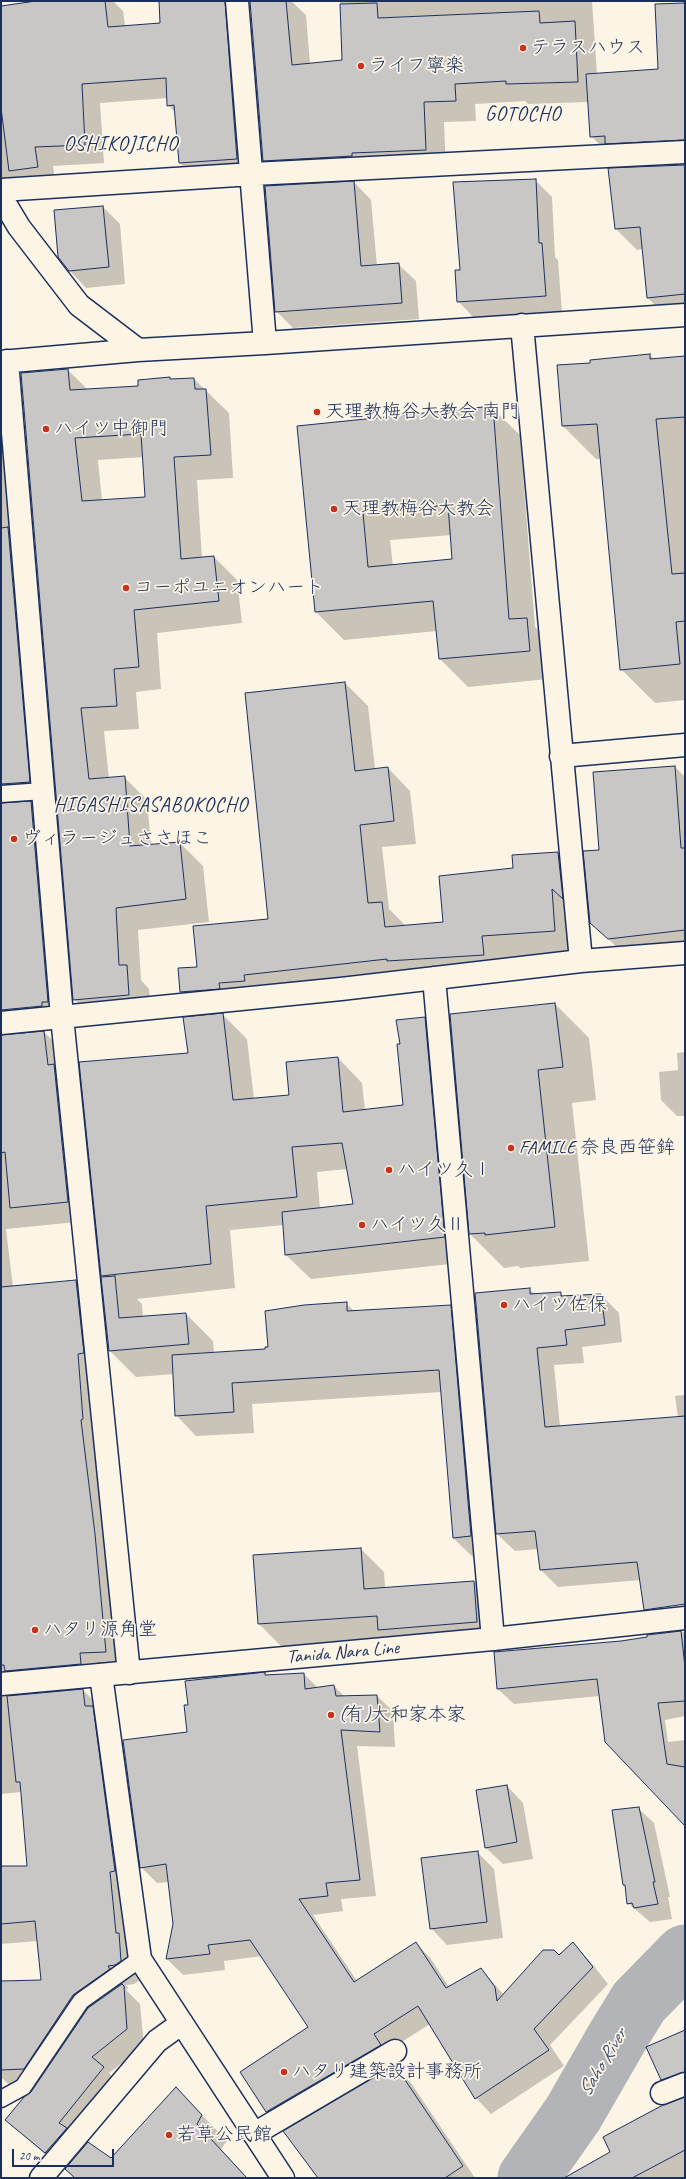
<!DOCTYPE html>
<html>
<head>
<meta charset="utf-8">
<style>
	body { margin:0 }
	#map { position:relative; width:686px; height:2179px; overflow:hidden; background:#fcf5e5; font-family:Caveat,sans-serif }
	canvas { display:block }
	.frame { position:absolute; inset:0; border:2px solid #1b2f5e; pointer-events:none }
	.scale { position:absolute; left:12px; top:2149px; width:102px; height:18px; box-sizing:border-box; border:2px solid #1b2f5e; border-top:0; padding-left:5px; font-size:12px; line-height:14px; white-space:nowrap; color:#1b2f5e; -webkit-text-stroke:3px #fcf5e5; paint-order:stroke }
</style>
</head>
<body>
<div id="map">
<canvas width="686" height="2179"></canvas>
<div class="frame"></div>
<div class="scale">20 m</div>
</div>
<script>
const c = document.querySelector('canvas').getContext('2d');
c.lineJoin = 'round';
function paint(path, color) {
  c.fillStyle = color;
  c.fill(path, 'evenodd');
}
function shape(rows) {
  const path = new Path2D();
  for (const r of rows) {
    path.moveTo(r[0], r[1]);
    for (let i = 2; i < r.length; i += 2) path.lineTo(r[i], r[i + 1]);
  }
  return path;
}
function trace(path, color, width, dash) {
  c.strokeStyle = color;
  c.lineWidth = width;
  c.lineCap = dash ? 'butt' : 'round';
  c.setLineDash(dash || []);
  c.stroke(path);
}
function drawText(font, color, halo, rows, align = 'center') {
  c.font = font + ' Caveat,"Klee One",sans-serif';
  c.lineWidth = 3.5;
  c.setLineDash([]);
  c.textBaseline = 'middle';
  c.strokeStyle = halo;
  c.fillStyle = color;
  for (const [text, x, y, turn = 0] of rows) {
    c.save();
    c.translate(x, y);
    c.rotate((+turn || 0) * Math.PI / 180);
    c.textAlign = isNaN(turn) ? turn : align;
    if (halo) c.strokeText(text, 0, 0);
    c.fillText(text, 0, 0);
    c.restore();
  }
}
paint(shape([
	[26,1,113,1,123,11,125,26,161,23,160,1,226,1,244,19,256,177,199,182,180,163,176,113,168,105,168,98,100,103,104,163,53,166,57,194,1,201,1,7,26,3],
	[250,1,291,1,306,15,310,64,343,61,340,1,592,1,597,74,659,70,683,1,685,1,685,161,612,157,591,136,589,102,528,104,525,101,475,104,476,121,444,122,446,170,284,181,264,161],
	[685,165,685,316,668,318,647,297,643,249,637,250,616,229,609,169],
	[535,180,552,197,555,257,558,260,562,312,474,318,458,301,461,271],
	[354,182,371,200,377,266,398,264,416,281,419,319,293,328,276,311],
	[103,207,120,224,125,284,86,288,70,271],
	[650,355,654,359,685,357,685,700,655,703,621,669,601,459,596,459,563,426,591,364],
	[68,370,88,390,139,387,171,380,194,379,229,413,233,478,197,480,202,558,214,557,237,580,242,623,157,633,161,689,136,692,139,729,104,731,109,779,124,777,147,800,151,846,180,843,203,866,209,922,138,930,141,980,149,989,152,1017,97,1022,74,999],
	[144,457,146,498,102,501,98,460],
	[1,400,48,801,31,802,50,821,67,1020,19,1029,10,1036,44,1032,63,1051,87,1221,6,1229,13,1287,76,1281,95,1300,125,1670,12,1693,11,1697,83,1690,102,1709,140,1980,134,1984,126,1985,128,1988,126,1990,140,2004,144,2046,109,2073,119,2084,62,2169,6,2120,35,2088,13,2089,1,2077,1,1982,42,1981,38,1941,1,1944,1,1867,28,1867,21,1792,1,1794],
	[492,408,520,435,535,627,554,646,558,678,468,687,440,659,437,631,344,640,316,612,298,427],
	[451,535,453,560,393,566,390,540],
	[345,683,368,706,375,769,388,768,410,791,416,844,382,847,389,909,405,925,444,923,514,869,558,853,581,876,578,953,504,958,506,977,242,1005,242,1011,221,1013,247,1039,254,1099,290,1096,338,1058,362,1083,365,1110,404,1106,401,1044,425,1018,449,1043,469,1262,311,1279,286,1255,284,1225,230,1230,235,1288,137,1299,142,1304,143,1318,186,1314,213,1341,214,1353,266,1350,346,1303,355,1312,450,1306,471,1327,492,1557,474,1558,453,1538,442,1392,252,1404,254,1433,196,1436,176,1415,174,1374,136,1377,110,1351,104,1278,102,1276,206,1016,181,992,179,969,198,968,270,920],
	[348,1169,354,1205,320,1209,317,1172],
	[675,767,685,777,685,949,625,955,591,922,600,851],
	[555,1004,589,1038,596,1100,572,1103,589,1261,520,1268,518,1266,504,1268,470,1234,451,1015],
	[685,1052,685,1116,677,1116,661,1100,659,1072,678,1070,677,1053],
	[529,1289,535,1294,560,1293,564,1297,601,1295,619,1313,622,1342,582,1347,584,1363,554,1365,560,1427,678,1418,675,1396,685,1395,685,1600,641,1580,558,1587,541,1570,538,1549,515,1551,497,1534],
	[361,1549,384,1572,385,1588,474,1582,497,1605,500,1645,389,1639,282,1647,259,1624],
	[685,1632,685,1716,665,1720,668,1742,685,1740,685,1824,600,1696,514,1704,498,1689,621,1642,648,1638,648,1636],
	[264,1673,267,1676,304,1674,318,1688,334,1686,345,1697,377,1696,393,1711,395,1747,357,1746,376,1896,341,1899,343,1911,313,1915,357,1981,416,1943,431,1959,449,1987,481,1969,504,1995,559,1956,573,1944,589,1960,608,1984,550,2045,564,2066,491,2114,476,2098,430,2024,389,2050,283,2127,267,2112,241,2072,309,2028,262,1956,224,1961,225,1970,183,1975,167,1959,174,1924,169,1882,157,1883,141,1867,188,1733,190,1706],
	[507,1786,523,1803,533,1859,503,1864,486,1848],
	[638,1808,654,1823,670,1897,668,1897,672,1919,650,1922,628,1903,627,1888,624,1885],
	[477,1852,494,1869,503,1938,447,1945,431,1928],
	[685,2031,685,2095,679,2097,662,2079],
	[395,2067,411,2083,475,2178,321,2178],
	[176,2088,227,2141,221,2149,247,2178,72,2178,73,2177,66,2169,111,2159],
	[685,2097,685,2178,566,2178,612,2152]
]), '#0003');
trace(shape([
	[528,2178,573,2114,618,2036,639,2002,685,1955]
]), '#b2b4b8', 61);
const building = shape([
	[36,1,105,1,108,27,160,23,159,1,225,1,237,159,179,163,174,105,167,106,166,78,82,84,85,145,35,147,38,167,9,171,1,108,1,6,36,1],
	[250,1,286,1,292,65,342,60,340,4,377,3,378,18,539,11,540,23,575,21,578,82,506,84,506,81,455,84,456,101,424,102,426,150,352,153,352,156,263,161,250,1],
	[685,3,685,140,605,144,605,136,590,137,586,74,658,69,655,4,685,3],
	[685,165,685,294,647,298,640,227,615,229,608,168,685,165],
	[536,179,539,243,542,243,546,296,457,302,455,270,460,270,453,182,536,179],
	[354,181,361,266,399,263,402,303,275,312,265,186,354,181],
	[103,206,109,267,69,271,58,257,54,210,103,206],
	[650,354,650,359,685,356,685,417,656,419,672,574,685,573,685,621,676,622,680,664,620,670,597,424,562,426,557,365,590,363,590,360,650,354],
	[68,369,70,390,138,386,138,380,170,377,170,379,194,378,195,389,206,389,211,455,174,457,181,559,214,556,219,601,134,610,139,667,114,669,117,706,81,708,89,779,125,776,130,846,180,842,186,899,116,908,119,965,127,965,129,995,73,1000,21,373,68,369],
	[141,434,145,497,82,501,75,438,141,434],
	[493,406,509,619,527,618,530,651,439,659,433,601,315,612,297,426,493,406],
	[448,505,452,559,368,567,363,513,448,505],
	[8,527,30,782,1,784,1,528,8,527],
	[345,682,355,771,388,767,394,821,360,825,368,903,382,902,385,927,443,922,439,876,513,868,512,855,558,852,563,899,552,889,555,931,482,936,484,955,387,961,387,959,244,975,245,981,219,983,220,989,180,992,178,968,197,967,193,926,268,919,245,693,345,682],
	[675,766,681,848,685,848,685,930,608,939,590,923,583,851,599,850,593,772,675,766],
	[31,801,48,1002,42,1002,42,1006,1,1010,1,803,31,801],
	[555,1003,563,1067,538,1070,555,1227,485,1235,485,1233,469,1234,450,1014,555,1003],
	[223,1013,233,1100,289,1095,286,1062,338,1057,343,1112,403,1105,397,1044,400,1044,396,1020,425,1017,445,1237,285,1255,282,1212,353,1204,342,1143,292,1147,297,1197,206,1206,211,1264,101,1276,79,1062,188,1053,183,1017,223,1013],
	[44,1031,48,1065,54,1064,68,1202,10,1208,5,1152,1,1153,1,1035,44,1031],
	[115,1276,119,1318,186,1313,189,1344,109,1351,101,1277,115,1276],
	[76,1280,84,1353,78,1354,83,1419,81,1420,95,1534,106,1652,80,1653,81,1664,5,1671,4,1665,1,1665,1,1287,76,1280],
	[530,1288,530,1294,561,1292,561,1296,601,1294,605,1325,565,1330,567,1345,537,1348,545,1427,685,1416,685,1604,644,1610,637,1562,540,1570,535,1531,496,1534,475,1293,530,1288],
	[347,1302,347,1311,451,1305,471,1536,453,1538,439,1370,232,1383,234,1412,175,1416,172,1355,265,1349,265,1347,268,1347,265,1311,304,1305,347,1302],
	[361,1548,364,1589,474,1581,477,1622,378,1630,377,1616,258,1624,253,1555,361,1548],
	[681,1631,685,1667,685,1701,658,1703,667,1764,685,1767,685,1826,605,1742,597,1679,497,1689,494,1652,621,1641,647,1637,647,1635,681,1631],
	[265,1672,265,1675,304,1673,305,1689,334,1685,336,1696,377,1695,380,1732,341,1730,360,1880,326,1883,328,1896,299,1899,354,1982,416,1942,446,1988,481,1968,495,1987,497,2001,543,1950,554,1950,559,1955,573,1942,593,1967,534,2029,549,2050,475,2099,418,2006,374,2034,381,2045,266,2112,240,2072,308,2027,250,1940,208,1945,210,1954,166,1959,173,1924,166,1864,140,1868,123,1740,187,1732,184,1705,188,1705,185,1681,265,1672],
	[83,1689,85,1706,93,1706,115,1871,110,1872,116,1933,119,1933,121,1961,115,1965,108,1966,110,1969,73,1995,24,2069,1,2070,1,1981,41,1980,35,1921,1,1924,1,1866,27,1866,20,1782,16,1782,7,1696,83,1689],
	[507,1785,517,1842,485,1848,476,1790,507,1785],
	[639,1807,655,1882,653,1882,658,1904,634,1908,632,1903,627,1904,625,1885,623,1885,612,1810,639,1807],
	[478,1851,487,1922,430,1929,421,1858,478,1851],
	[122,1984,124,1986,127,2029,92,2057,104,2067,59,2123,67,2128,45,2153,5,2120,24,2097,31,2092,88,2008,122,1984],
	[685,2030,685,2072,661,2080,646,2047,685,2030],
	[395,2065,463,2166,445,2178,318,2178,283,2131,395,2065],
	[176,2087,202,2115,197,2124,247,2178,75,2178,65,2169,88,2142,111,2158,176,2087],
	[685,2097,685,2150,632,2178,564,2178,610,2152,603,2137,663,2105,685,2097]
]);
paint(building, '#c8c7c6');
trace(building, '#1b2f5e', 1);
const lane = shape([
	[1,794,43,791],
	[1,2099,23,2087,81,2001,140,1959]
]);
const street = shape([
	[237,1,265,343],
	[1,190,253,174,685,152],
	[1,197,19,227,79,305,138,350],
	[522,325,581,961],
	[7,361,62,1017,129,1673],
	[1,362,138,350,265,343,685,315],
	[561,756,685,745],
	[434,978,493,1639],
	[1,1023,341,989,581,961,685,953],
	[101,1675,140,1959,283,2178],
	[662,2093,685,2084],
	[254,2134,395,2051],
	[41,2178,157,2041,182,2023]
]);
const secondary = shape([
	[1,1684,493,1639,685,1618]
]);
trace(lane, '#1b2f5e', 19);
trace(street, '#1b2f5e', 25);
trace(secondary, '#1b2f5e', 25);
trace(lane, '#fcf5e5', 16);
trace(street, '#fcf5e5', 22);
trace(secondary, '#fcf5e5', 22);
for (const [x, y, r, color] of [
	[523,48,4,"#c8321e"],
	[361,66,4,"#c8321e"],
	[317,412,4,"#c8321e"],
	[46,429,4,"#c8321e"],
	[334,509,4,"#c8321e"],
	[126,588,4,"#c8321e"],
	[14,839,4,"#c8321e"],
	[511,1148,4,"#c8321e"],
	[389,1170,4,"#c8321e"],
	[362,1225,4,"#c8321e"],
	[504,1305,4,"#c8321e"],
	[35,1630,4,"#c8321e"],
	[331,1715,4,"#c8321e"],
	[284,2072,4,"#c8321e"],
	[169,2135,4,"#c8321e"]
]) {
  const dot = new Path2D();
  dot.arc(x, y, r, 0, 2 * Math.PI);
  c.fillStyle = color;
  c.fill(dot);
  trace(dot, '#fcf5e5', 1.5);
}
drawText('19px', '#1b2f5e', '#fcf5e5', [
	["テラスハウス",531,48],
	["ライフ寧楽",369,66],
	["天理教梅谷大教会 南門",325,412],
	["ハイツ中御門",54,429],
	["天理教梅谷大教会",342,509],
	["コーポユニオンハート",134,588],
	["ヴィラージュささほこ",22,839],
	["FAMILE 奈良西笹鉾",519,1148],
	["ハイツ久Ⅰ",397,1170],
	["ハイツ久Ⅱ",370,1225],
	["ハイツ佐保",512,1305],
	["ハタリ源角堂",43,1630],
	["(有)大和家本家",339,1715],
	["ハタリ建築設計事務所",292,2072],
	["若草公民館",177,2135]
], 'left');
drawText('19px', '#1b2f5e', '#fcf5e5', [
	["Tanida Nara Line",343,1653,-5]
]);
c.letterSpacing = '1px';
drawText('20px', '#1b2f5e', '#fcf5e5', [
	["GOTOCHO",523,115],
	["OSHIKOJICHO",121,145],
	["HIGASHISASABOKOCHO",151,806]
]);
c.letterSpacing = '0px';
drawText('italic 20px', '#485779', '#fcf5e5', [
	["Saho River",603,2063,-59]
]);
</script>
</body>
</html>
